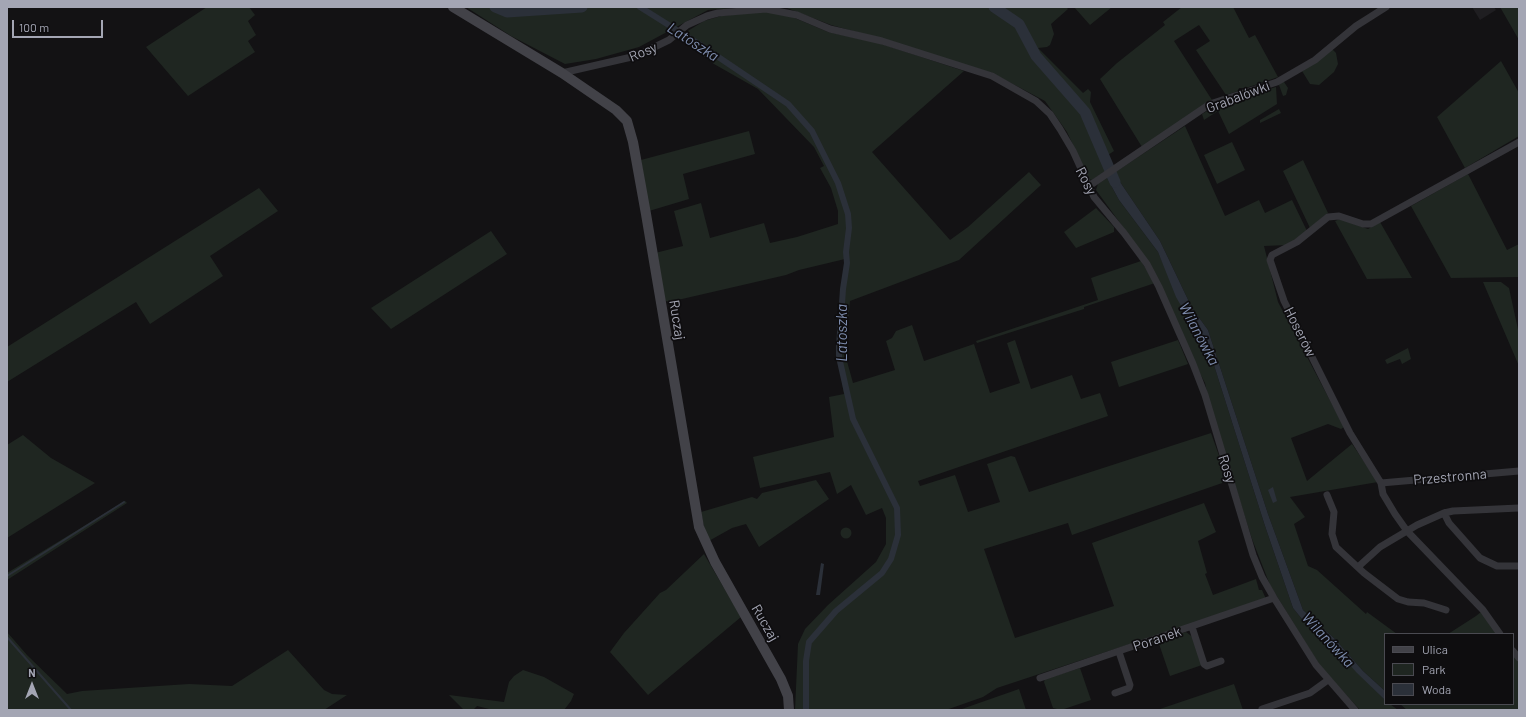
<!DOCTYPE html>
<html>
<head>
<meta charset="utf-8">
<style>
	body { margin:0 }
	#map { position:relative; width:1526px; height:717px; overflow:hidden; background:#131214; font-family:Barlow,sans-serif }
	canvas { display:block }
	.frame { position:absolute; inset:0; border:8px solid #a4a6b4; pointer-events:none }
	.legend { position:absolute; left:1384px; top:633px; width:130px; height:72px; box-sizing:border-box; background:#0e0d0f; border:1px solid #4a4a51; margin:0; padding:5px 7px; list-style:none; font-size:12px; color:#a4a6b4 }
	.legend li { display:flex; align-items:center; gap:8px; height:20px }
	.legend b { width:20px; border:1px solid #4a4a51 }
	.north { position:absolute; left:12px; top:665px; width:40px; height:40px; -webkit-text-stroke:3px #0e0d0f; paint-order:stroke; rotate:0deg; font-size:11px; font-weight:700; line-height:16px; text-align:center; color:#a4a6b4 }
	.north::after { content:''; display:block; margin:auto; width:14px; height:18px; background:#a4a6b4; clip-path:polygon(50% 0,100% 100%,50% 72%,0 100%) }
	.scale { position:absolute; left:12px; top:20px; width:91px; height:18px; box-sizing:border-box; border:2px solid #a4a6b4; border-top:0; padding-left:5px; font-size:12px; line-height:14px; white-space:nowrap; color:#a4a6b4; -webkit-text-stroke:3px #0e0d0f; paint-order:stroke }
</style>
</head>
<body>
<div id="map">
<canvas width="1526" height="717"></canvas>
<div class="frame"></div>
<ul class="legend">
<li><b style="height:5px;background:#424248"></b>Ulica</li>
<li><b style="height:11px;background:#1f2621"></b>Park</li>
<li><b style="height:11px;background:#2b3039"></b>Woda</li>
</ul>
<div class="north">N</div>
<div class="scale">100 m</div>
</div>
<script>
const c = document.querySelector('canvas').getContext('2d');
c.lineJoin = 'round';
function paint(path, color) {
  c.fillStyle = color;
  c.fill(path, 'evenodd');
}
function shape(rows) {
  const path = new Path2D();
  for (const r of rows) {
    if (r.length === 3) {
      path.moveTo(r[0] + r[2], r[1]);
      path.arc(r[0], r[1], r[2], 0, 2 * Math.PI);
      continue;
    }
    path.moveTo(r[0], r[1]);
    for (let i = 2; i < r.length; i += 2) path.lineTo(r[i], r[i + 1]);
  }
  return path;
}
function trace(path, color, width, dash) {
  c.strokeStyle = color;
  c.lineWidth = width;
  c.lineCap = dash ? 'butt' : 'round';
  c.setLineDash(dash || []);
  c.stroke(path);
}
function drawText(font, color, halo, rows, align = 'center') {
  c.font = font + ' Barlow,sans-serif';
  c.lineWidth = 3.5;
  c.setLineDash([]);
  c.textBaseline = 'middle';
  c.strokeStyle = halo;
  c.fillStyle = color;
  for (const [text, x, y, turn = 0] of rows) {
    c.save();
    c.translate(x, y);
    c.rotate((+turn || 0) * Math.PI / 180);
    c.textAlign = isNaN(turn) ? turn : align;
    if (halo) c.strokeText(text, 0, 0);
    c.fillText(text, 0, 0);
    c.restore();
  }
}
paint(shape([
	[1472,7,1494,7,1496,10,1480,20]
]), '#1f1e21');
paint(shape([
	[207,7,249,7,255,15,248,21,256,35,248,41,255,52,188,96,146,47],
	[466,7,746,7,708,10,639,47,596,59,565,64,511,36],
	[779,7,1066,7,1068,9,1051,24,1054,34,1050,45,1047,47,1038,48,1083,93,1088,89,1091,92,1090,102,1114,151,1108,155,1113,166,1092,180,1089,179,1067,132,1045,101,992,73,882,39,831,25,787,8],
	[1074,7,1112,7,1090,25],
	[1182,7,1233,7,1249,38,1255,35,1278,77,1246,88,1239,88,1238,91,1226,95,1196,50,1210,41,1199,25,1174,41,1212,100,1142,147,1100,79,1117,63,1165,25,1163,22],
	[1500,7,1519,7,1519,40],
	[767,11,790,16,828,32,879,43,964,71,872,152,950,240,968,227,1029,172,1041,185,959,260,850,301,845,354,853,383,895,370,886,341,892,338,896,331,912,325,924,361,974,344,990,393,1020,383,1007,343,1015,340,1031,389,1072,375,1081,399,1100,393,1108,416,918,481,920,486,955,475,968,512,1000,502,987,464,1011,456,1015,457,1029,492,1211,433,1228,481,1072,535,1068,523,984,549,1015,638,1114,606,1092,543,1204,503,1216,532,1198,541,1207,573,1205,574,1213,595,1256,579,1259,590,1262,590,1266,599,997,688,983,697,946,710,795,710,798,644,805,629,828,605,876,562,886,544,886,518,882,508,866,515,851,485,837,494,830,472,760,488,753,457,834,437,829,397,844,394,837,352,845,259,799,270,786,275,669,302,663,300,655,253,683,246,674,211,701,203,710,238,764,223,770,243,797,237,838,224,838,211,831,188,820,168,824,166,814,147,758,89,714,64,678,37,704,21,721,16],
	[1332,49,1336,53,1338,64,1334,72,1319,85,1310,84,1302,71],
	[1501,61,1519,93,1519,136,1465,168,1437,117],
	[1280,82,1284,82,1288,88,1286,95,1283,96,1279,85],
	[1276,87,1277,104,1229,134,1218,111,1204,120,1202,114,1216,106],
	[1279,109,1281,113,1260,123,1260,120],
	[1185,126,1225,216,1259,200,1265,213,1292,200,1307,231,1288,245,1264,246,1278,302,1344,427,1341,429,1328,424,1291,438,1307,481,1352,444,1378,482,1290,497,1305,517,1294,524,1308,566,1317,570,1366,614,1367,612,1397,634,1385,634,1385,691,1363,671,1335,639,1303,610,1268,514,1208,330,1192,308,1160,241,1114,173],
	[749,131,755,154,683,174,689,199,649,211,641,160],
	[1232,142,1245,170,1217,184,1204,155],
	[1303,160,1328,213,1310,228,1283,171],
	[1468,174,1507,250,1519,244,1519,277,1451,278,1411,206],
	[1107,178,1119,200,1158,252,1187,316,1204,342,1212,359,1265,526,1293,608,1306,624,1338,651,1385,700,1385,704,1390,704,1398,710,1360,710,1320,666,1270,585,1252,539,1210,406,1205,383,1131,238,1096,190,1098,184],
	[259,188,278,211,210,256,223,276,150,324,136,302,7,382,7,347],
	[1096,208,1114,227,1114,232,1076,248,1064,232],
	[1340,219,1368,229,1380,222,1412,278,1367,279,1335,221],
	[491,231,507,254,391,329,371,308],
	[1141,261,1155,283,1084,307,1084,309,977,343,976,341,1098,300,1091,278],
	[1483,282,1501,282,1509,288,1519,334,1519,366],
	[1178,340,1188,364,1119,387,1111,362],
	[1408,348,1411,359,1402,364,1400,359,1387,364,1385,360],
	[23,435,51,458,95,483,7,538,7,445],
	[816,480,829,499,759,547,746,524,732,528,707,542,701,512,752,497,757,499,762,493],
	[125,501,127,503,7,580,7,573],
	[846,533,5.5],
	[704,554,741,617,648,695,610,652,624,633,660,593,666,590],
	[1481,612,1497,634,1448,634,1476,616],
	[7,632,27,655,67,694,82,691,189,684,232,686,288,650,324,690,332,694,347,695,324,710,7,710],
	[1186,632,1194,638,1202,665,1170,676,1158,641],
	[1513,655,1519,662,1519,710,1407,710,1400,704,1513,704],
	[1080,668,1091,700,1061,710,1053,708,1044,682,1045,679],
	[523,670,544,677,574,694,571,701,564,710,493,710,477,706,473,710,464,710,449,695,504,702,509,682,514,676],
	[1234,684,1243,710,1157,710],
	[1019,689,1026,710,959,710]
]), '#1f2621');
paint(shape([
	[1114,173,1160,241,1192,308,1208,330,1268,514,1303,610,1335,639,1363,671,1385,691,1385,700,1356,672,1338,651,1306,624,1293,608,1265,526,1212,359,1176,297,1158,252,1119,200,1107,178],
	[1273,487,1277,501,1273,503,1268,490],
	[821,563,824,564,820,595,816,595]
]), '#2b3039');
trace(shape([
	[7,576,124,502],
	[7,637,71,710]
]), '#2b3039', 2);
trace(shape([
	[640,7,702,46,788,104,812,131,838,183,848,214,849,228,846,252,847,263,843,289,839,347,839,357,853,419,897,508,898,535,891,559,882,573,836,611,809,642,806,661,806,710]
]), '#2b3039', 6);
trace(shape([
	[495,7,507,12,582,7],
	[994,7,1019,24,1036,56,1085,112,1115,182]
]), '#2b3039', 11);
trace(shape([
	[562,73,636,56,669,40,687,25,707,16,718,13,766,9,797,15,830,29,882,41,992,76,1036,101,1050,114,1060,129,1073,151,1094,197,1124,233,1147,264,1159,287,1193,364,1205,395,1253,555,1262,577,1274,598,1316,665,1355,710],
	[1089,186,1210,104,1277,82,1315,60,1356,26,1386,7],
	[1381,483,1519,471],
	[1327,495,1334,512,1332,534,1336,547,1364,573,1398,599,1408,602,1424,603,1446,610],
	[1444,513,1449,523,1480,558,1497,566,1519,566],
	[1358,567,1380,547,1417,525,1444,513,1453,511,1519,508],
	[1192,627,1204,664,1207,666,1221,661],
	[1500,634,1483,610,1407,531,1395,514,1383,494,1381,483,1350,433,1284,301,1270,260,1272,255,1297,242,1328,217,1339,216,1363,224,1371,224,1519,142],
	[1513,651,1519,658],
	[1040,678,1274,598],
	[1115,693,1129,688,1130,685,1119,652],
	[1262,709,1310,693,1328,680]
]), '#343439', 7);
trace(shape([
	[453,7,562,73,616,110,627,121,633,142,646,214,699,527,715,562,781,679,788,696,789,710]
]), '#424248', 10);
drawText('14px', '#a4a6b4', '#0e0d0f', [
	["Rosy",643,52,-23],
	["Grabalówki",1238,97,-21],
	["Rosy",1086,181,63],
	["Ruczaj",677,320,81],
	["Hoserów",1300,332,63],
	["Rosy",1227,469,72],
	["Przestronna",1450,477,-5],
	["Ruczaj",765,623,60],
	["Poranek",1157,639,-19]
]);
drawText('italic 15px', '#7d8cad', '#0e0d0f', [
	["Latoszka",693,42,33],
	["Latoszka",842,333,-90],
	["Wilanówka",1199,334,62],
	["Wilanówka",1328,640,47]
]);
</script>
</body>
</html>
